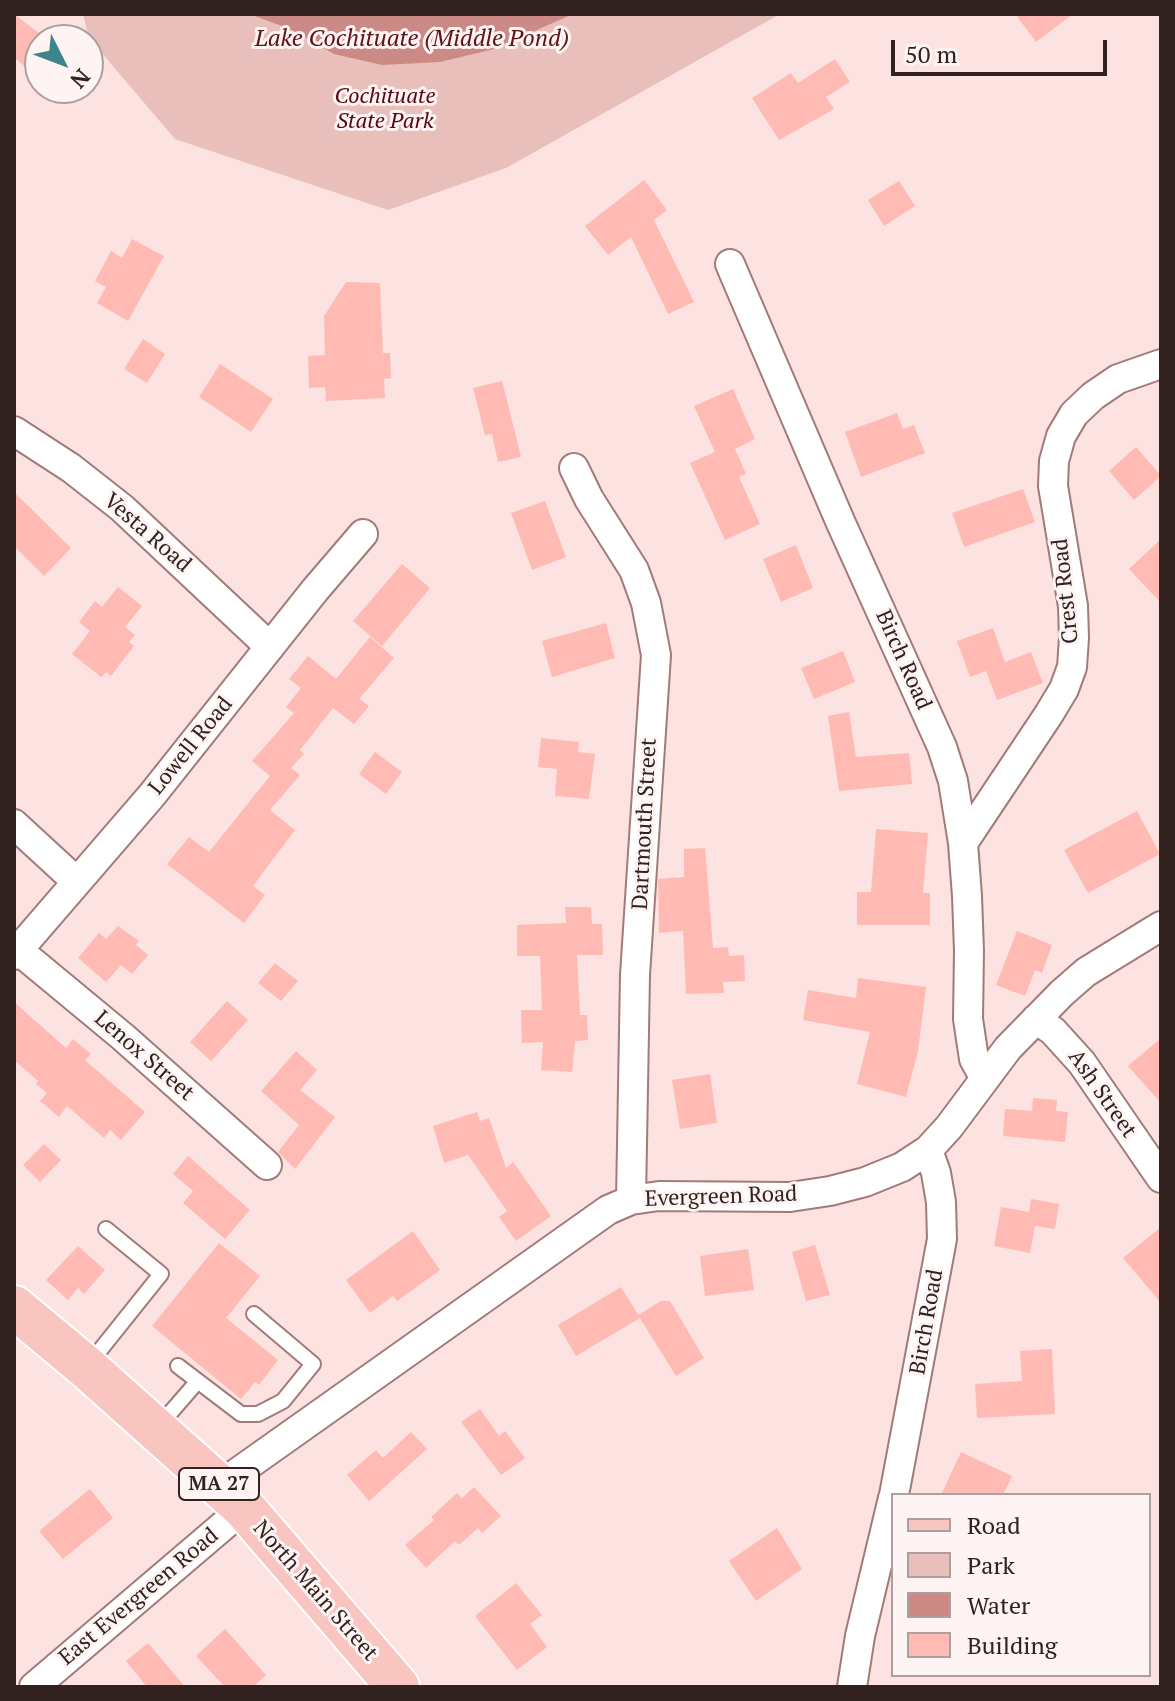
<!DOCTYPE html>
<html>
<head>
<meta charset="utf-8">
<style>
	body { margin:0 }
	#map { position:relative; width:1175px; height:1701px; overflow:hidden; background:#fce2e0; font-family:"PT Serif",serif }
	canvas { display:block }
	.frame { position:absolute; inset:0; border:16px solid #312220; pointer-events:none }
	.legend { position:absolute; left:891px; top:1493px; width:260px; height:184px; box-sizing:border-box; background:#fdf4f3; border:2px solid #aba09f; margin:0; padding:10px 14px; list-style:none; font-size:24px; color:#312220 }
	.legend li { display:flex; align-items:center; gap:16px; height:40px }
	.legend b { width:40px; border:2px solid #aba09f }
	.north { position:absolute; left:24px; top:24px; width:80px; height:80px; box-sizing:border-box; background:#fdf4f3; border:2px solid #aba09f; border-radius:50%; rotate:132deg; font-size:22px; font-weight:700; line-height:32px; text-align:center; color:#312220 }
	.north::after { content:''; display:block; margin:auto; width:28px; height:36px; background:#3d858c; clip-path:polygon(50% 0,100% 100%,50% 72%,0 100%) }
	.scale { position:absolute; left:891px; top:40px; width:216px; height:36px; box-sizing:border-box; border:4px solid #312220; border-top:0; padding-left:10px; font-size:24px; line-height:28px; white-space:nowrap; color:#312220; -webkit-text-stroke:6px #fdf4f3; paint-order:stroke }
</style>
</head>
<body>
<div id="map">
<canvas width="1175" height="1701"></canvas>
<div class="frame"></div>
<ul class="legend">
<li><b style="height:10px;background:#f8c5c1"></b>Road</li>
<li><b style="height:22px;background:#e9bfbb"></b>Park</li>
<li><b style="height:22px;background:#cc8a86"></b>Water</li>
<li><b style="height:22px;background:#ffbab4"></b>Building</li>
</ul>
<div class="north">N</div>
<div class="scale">50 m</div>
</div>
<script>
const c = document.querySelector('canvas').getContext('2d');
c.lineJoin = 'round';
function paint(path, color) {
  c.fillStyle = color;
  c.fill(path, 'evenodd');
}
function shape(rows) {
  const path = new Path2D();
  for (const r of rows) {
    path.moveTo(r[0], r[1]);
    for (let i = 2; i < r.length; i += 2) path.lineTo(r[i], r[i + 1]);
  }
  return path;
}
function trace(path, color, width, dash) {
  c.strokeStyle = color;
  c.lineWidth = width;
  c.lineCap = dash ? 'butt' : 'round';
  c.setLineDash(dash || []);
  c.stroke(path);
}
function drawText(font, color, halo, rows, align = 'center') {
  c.font = font + ' "PT Serif",serif';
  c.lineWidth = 6;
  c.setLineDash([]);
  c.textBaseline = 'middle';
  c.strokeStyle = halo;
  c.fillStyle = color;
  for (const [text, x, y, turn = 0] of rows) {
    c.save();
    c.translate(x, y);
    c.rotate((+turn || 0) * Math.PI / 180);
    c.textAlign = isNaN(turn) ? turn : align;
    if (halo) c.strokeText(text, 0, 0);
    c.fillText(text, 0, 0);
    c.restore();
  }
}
paint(shape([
	[83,14,780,14,506,168,388,210,175,139,89,38]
]), '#e9bfbb');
paint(shape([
	[249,14,573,14,494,49,440,62,382,65,334,54,290,29]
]), '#cc8a86');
paint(shape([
	[14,14,40,34,40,80,14,57],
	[1015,14,1073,14,1036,42],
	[835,59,850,82,826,97,834,109,779,140,752,98,791,73,798,83],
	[644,180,667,210,654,220,694,302,668,314,631,237,608,255,585,226],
	[899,181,915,206,884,226,868,200],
	[132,239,164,256,128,321,97,303,106,287,95,281,111,251,122,258],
	[346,282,380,283,383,353,390,353,391,378,384,379,385,398,326,401,325,387,309,388,308,356,325,355,324,316],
	[143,339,165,354,147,383,124,369],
	[220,364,273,399,251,432,199,397],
	[502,381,521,457,498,462,492,434,485,435,473,388],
	[733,389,755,439,735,449,746,474,739,477,760,524,725,540,690,463,715,452,694,406],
	[897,413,903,429,914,425,925,453,861,477,845,432],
	[1136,447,1161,476,1134,500,1109,471],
	[1023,489,1035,522,964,547,952,513],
	[14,492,71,548,44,576,14,546],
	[545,501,566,557,532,570,511,513],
	[1161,539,1161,603,1129,569],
	[796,545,813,588,781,602,763,559],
	[402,564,430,588,382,646,353,621],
	[118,587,142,606,125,627,135,635,129,642,134,646,111,676,106,672,101,677,72,654,90,631,79,622,95,601,102,607],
	[606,623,615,658,552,677,542,641],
	[993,628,1005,662,1031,652,1043,683,997,700,986,671,970,677,957,641],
	[370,637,394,658,359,699,369,706,354,724,333,708,300,750,304,754,291,768,300,775,270,810,295,830,253,886,265,895,244,923,167,864,189,837,209,852,270,776,252,761,294,713,286,707,301,688,289,679,308,656,336,679],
	[843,651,855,682,814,699,801,668],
	[849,712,856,757,909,753,912,784,839,791,828,716],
	[541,738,579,742,578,752,595,754,589,799,555,796,557,769,538,767],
	[375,752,402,772,386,794,359,774],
	[1137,811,1160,854,1088,893,1064,850],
	[876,829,928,833,923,893,930,893,930,925,857,925,857,892,871,892],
	[705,848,713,948,728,947,729,956,744,955,745,981,723,982,724,993,686,994,683,931,659,933,658,879,684,877,684,849],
	[565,907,591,907,592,924,602,924,603,955,577,955,580,1015,587,1015,588,1040,575,1041,572,1072,541,1070,543,1042,522,1043,521,1010,542,1010,540,956,517,956,517,925,566,923],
	[118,926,139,941,136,945,148,955,132,974,121,965,106,982,78,958,99,933,106,939],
	[1017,931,1052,945,1042,973,1035,970,1025,996,996,985],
	[275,963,298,981,281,1001,258,983],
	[858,978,926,987,918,1051,906,1097,857,1084,870,1032,803,1020,808,990,856,998],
	[227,1001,248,1020,211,1061,190,1042],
	[14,1002,66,1048,73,1039,91,1054,85,1060,145,1112,121,1140,110,1130,104,1138,67,1106,59,1117,40,1101,47,1093,36,1084,38,1081,14,1060],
	[1161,1038,1161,1103,1128,1066],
	[296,1051,317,1070,300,1090,335,1117,295,1169,278,1152,299,1125,261,1091],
	[710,1074,717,1123,680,1129,672,1080],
	[1033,1098,1057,1100,1056,1111,1068,1112,1065,1142,1003,1136,1005,1109,1032,1111],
	[477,1112,480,1121,489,1118,506,1168,513,1162,551,1216,516,1241,499,1217,507,1211,468,1155,444,1163,433,1126],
	[44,1144,61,1160,40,1182,23,1165],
	[188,1156,250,1210,225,1239,183,1203,193,1191,173,1174],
	[1031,1199,1059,1204,1055,1229,1035,1226,1030,1253,994,1246,1001,1207,1029,1212],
	[1161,1227,1161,1303,1123,1258],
	[413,1231,440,1270,397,1301,393,1296,370,1313,346,1280],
	[219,1243,260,1276,226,1318,278,1360,259,1385,255,1382,241,1399,152,1326],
	[815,1245,830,1295,806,1301,792,1252],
	[78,1246,105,1270,84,1294,78,1288,68,1300,46,1280],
	[748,1249,754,1290,705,1296,700,1256],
	[621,1287,640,1318,576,1356,558,1325],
	[661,1301,670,1301,704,1358,676,1376,638,1315],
	[1052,1349,1055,1414,977,1418,975,1384,1022,1381,1020,1351],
	[480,1409,499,1436,505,1431,525,1458,501,1475,461,1422],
	[411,1432,427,1449,369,1501,347,1475,376,1450,383,1458],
	[961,1452,1012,1476,1003,1495,941,1495],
	[474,1487,501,1516,482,1533,478,1528,459,1545,455,1541,426,1568,405,1545,434,1520,431,1517,457,1493,462,1498],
	[90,1489,113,1518,63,1559,39,1531],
	[777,1528,802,1569,756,1601,729,1561],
	[516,1583,542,1615,530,1624,547,1647,517,1670,475,1616],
	[225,1629,266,1675,253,1687,225,1687,196,1656],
	[148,1643,185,1687,147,1687,126,1661]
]), '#ffbab4');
const lane = shape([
	[89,1364,161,1274,106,1229],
	[178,1366,241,1414,258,1414,283,1401,313,1364,254,1314],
	[158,1427,197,1382]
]);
const street = shape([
	[730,264,840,521,942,747,953,781,963,843,967,896,969,951,968,1019,974,1059,984,1077],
	[14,431,71,468,122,508,270,647],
	[574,468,589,499,634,570,646,603,656,655,635,975,631,1200],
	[14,824,77,882],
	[963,843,1049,714,1064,689,1072,667,1074,638,1073,606,1053,486,1054,461,1061,436,1074,414,1093,396,1118,379,1161,364],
	[18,950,123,1037,267,1165],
	[14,955,152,795,315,590,363,534],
	[1036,1019,1053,1031,1082,1063,1161,1178],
	[220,1485,608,1210,631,1200,659,1196,790,1197,830,1191,865,1182,902,1167,928,1150,949,1127,1008,1048,1062,993,1086,972,1161,926],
	[894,1495,942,1239,941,1202,936,1173,928,1150],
	[34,1687,244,1508],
	[852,1687,860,1636,893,1498]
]);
const primary = shape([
	[14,1307,86,1367,244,1508,398,1687]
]);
trace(lane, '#a27b78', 18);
trace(street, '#a27b78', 32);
trace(primary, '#fff', 46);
trace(lane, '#fff', 14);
trace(street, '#fff', 28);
trace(primary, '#f8c5c1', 42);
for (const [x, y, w] of [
	[219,1484,80]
]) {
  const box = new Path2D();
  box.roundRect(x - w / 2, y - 16, w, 32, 6);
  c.fillStyle = '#fdf4f3';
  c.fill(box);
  trace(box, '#312220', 2);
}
drawText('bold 20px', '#312220', null, [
	["MA 27",219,1484]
]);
drawText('italic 22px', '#56060d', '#fdf4f3', [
	["Cochituate",385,97],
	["State Park",385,122]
]);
drawText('22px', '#312220', '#fdf4f3', [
	["Vesta Road",147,533,41],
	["Crest Road",1066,591,-96],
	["Birch Road",903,660,66],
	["Lowell Road",191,746,-51],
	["Dartmouth Street",645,824,-87],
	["Lenox Street",144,1056,41],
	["Ash Street",1102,1094,55],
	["Evergreen Road",721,1197,-2],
	["Birch Road",927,1322,-80],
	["North Main Street",315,1591,49],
	["East Evergreen Road",139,1597,-40]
]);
drawText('italic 24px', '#601215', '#fdf4f3', [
	["Lake Cochituate (Middle Pond)",412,39]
]);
</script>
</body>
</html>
